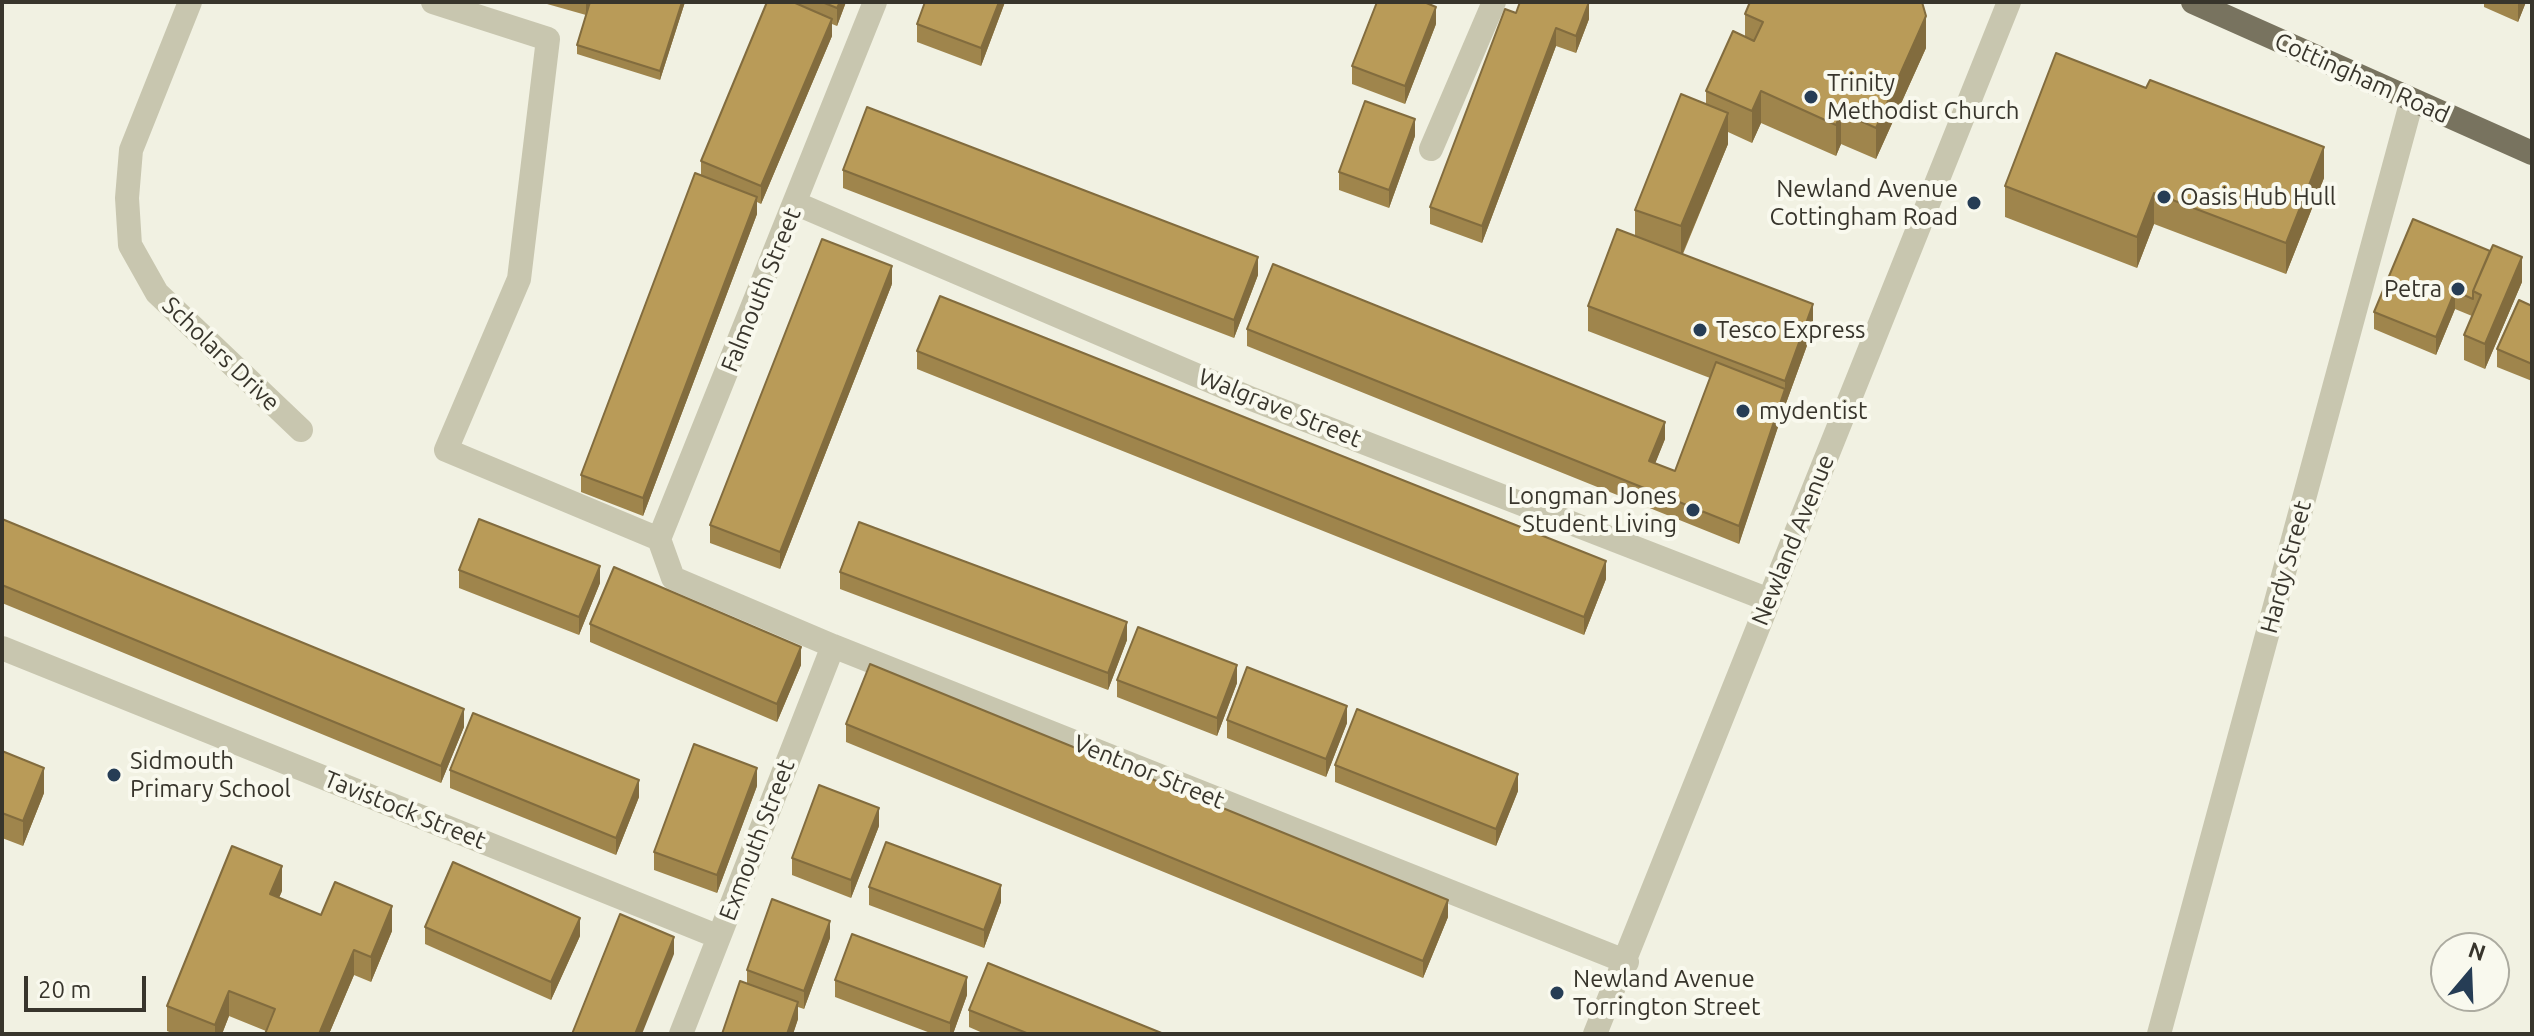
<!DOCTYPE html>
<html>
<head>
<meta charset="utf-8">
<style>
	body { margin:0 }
	#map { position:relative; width:2534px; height:1036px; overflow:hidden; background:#f1f1e2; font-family:Ubuntu,sans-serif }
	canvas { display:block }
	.frame { position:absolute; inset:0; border:4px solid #38352c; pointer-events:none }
	.north { position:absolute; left:2430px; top:932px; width:80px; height:80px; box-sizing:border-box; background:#f9f9ee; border:2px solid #acaba0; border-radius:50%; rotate:19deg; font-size:22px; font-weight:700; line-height:32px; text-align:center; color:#38352c }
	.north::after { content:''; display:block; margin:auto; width:28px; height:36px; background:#263d55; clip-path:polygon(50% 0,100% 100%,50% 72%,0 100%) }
	.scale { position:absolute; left:24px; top:976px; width:122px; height:36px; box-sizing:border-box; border:4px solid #38352c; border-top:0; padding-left:10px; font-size:24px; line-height:28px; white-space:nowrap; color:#38352c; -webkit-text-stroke:6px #f9f9ee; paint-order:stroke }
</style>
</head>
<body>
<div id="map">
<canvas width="2534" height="1036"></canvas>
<div class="frame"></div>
<div class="north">N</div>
<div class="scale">20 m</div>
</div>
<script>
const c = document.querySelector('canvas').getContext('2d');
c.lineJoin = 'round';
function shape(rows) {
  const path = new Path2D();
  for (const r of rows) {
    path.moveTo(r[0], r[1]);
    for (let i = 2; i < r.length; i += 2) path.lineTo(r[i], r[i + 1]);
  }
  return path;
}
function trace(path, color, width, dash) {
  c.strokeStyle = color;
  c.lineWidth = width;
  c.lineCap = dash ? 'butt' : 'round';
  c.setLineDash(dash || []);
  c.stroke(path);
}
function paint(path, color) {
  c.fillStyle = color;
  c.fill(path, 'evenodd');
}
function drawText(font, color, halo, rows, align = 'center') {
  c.font = font + ' Ubuntu,sans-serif';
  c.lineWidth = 8;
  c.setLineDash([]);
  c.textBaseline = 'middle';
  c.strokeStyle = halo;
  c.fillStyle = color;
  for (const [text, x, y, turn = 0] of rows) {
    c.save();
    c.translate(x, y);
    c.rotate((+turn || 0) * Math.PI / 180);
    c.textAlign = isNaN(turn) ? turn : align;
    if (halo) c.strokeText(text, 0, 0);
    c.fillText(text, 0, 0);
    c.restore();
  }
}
trace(shape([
	[190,2,131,150,127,198,130,245,157,293,301,430],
	[433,2,548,39,519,279,446,450,659,539],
	[875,2,659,539,673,578,833,646,1627,962],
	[1431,149,1494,2],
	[797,204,1252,399,1769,600],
	[2,648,719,937],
	[681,1034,833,646],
	[1595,1034,2009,2],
	[2159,1034,2412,100]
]), '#c8c6af', 24);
trace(shape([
	[2193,2,2532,153]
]), '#78735f', 24);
paint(shape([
	[540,2,590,2,586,15],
	[685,2,660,80,577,54,577,45],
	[767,2,846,2,837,26,832,24,832,36,761,204,757,202,757,214,643,516,581,492,581,475,701,175,701,161],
	[1005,2,981,66,917,42,917,24],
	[2484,2,2526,2,2518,22,2484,7],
	[1516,13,1589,19,1576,53,1556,46,1482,243,1430,224,1430,207],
	[1745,14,1926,48,1876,159,1841,144,1836,156,1761,123,1752,143,1728,132,1728,144,1683,254,1813,329,1785,406,1739,544,1247,346,1247,329,1665,439,1655,463,1675,471,1710,378,1588,331,1588,306,1635,236,1635,210,1706,104,1706,91,1745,36],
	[1436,24,1405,104,1352,84,1352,66],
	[1415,136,1389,208,1339,190,1339,172],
	[843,170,1258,275,1234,338,843,188],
	[2324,178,2286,274,2154,224,2137,268,2005,217,2005,186],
	[2413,219,2522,282,2485,369,2464,360,2464,335,2472,316,2455,309,2436,355,2374,329,2374,312],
	[892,284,780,569,710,543,710,525],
	[2532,306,2532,381,2497,367,2497,349],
	[917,351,1606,579,1584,635,917,369],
	[2,519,464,727,441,783,2,603],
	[459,570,600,583,579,635,459,588],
	[840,572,1127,640,1108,690,840,589],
	[590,624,801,665,777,722,590,642],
	[1117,680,1237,683,1217,736,1117,697],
	[1227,720,1347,723,1326,777,1227,738],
	[846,724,1448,917,1423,978,846,742],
	[2,751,44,793,23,846,2,838],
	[1335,765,1518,791,1496,846,1335,782],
	[450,770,639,797,616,855,450,788],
	[757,786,717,893,654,870,654,852],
	[879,826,851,898,792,875,792,858],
	[869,887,1001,902,984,948,869,905],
	[282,891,279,897,321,915,392,931,371,982,354,975,329,1034,265,1034,266,1031,229,1016,222,1034,174,1034,167,1031,167,1006],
	[425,927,580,936,551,1000,425,944],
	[830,938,804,1009,798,1007,798,1019,793,1034,722,1034,747,983,747,970],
	[835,980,967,995,953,1034,933,1034,835,997],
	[969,1010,1164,1034,985,1034,969,1027]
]), '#9f854c');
paint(shape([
	[586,2,590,2,586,15],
	[682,2,685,2,660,80,660,71],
	[840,2,846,2,837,26,837,8],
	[999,2,1005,2,981,66,981,48],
	[1589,2,1589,19,1576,53,1576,36],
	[2519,2,2526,2,2518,22,2518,4],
	[1436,7,1436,24,1405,104,1405,86],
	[1926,16,1926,48,1876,159,1876,128],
	[832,19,832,36,761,204,761,186],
	[1556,28,1556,46,1482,243,1482,226],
	[1761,91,1761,123,1752,143,1752,111],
	[1841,112,1841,144,1836,156,1836,125],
	[1728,113,1728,144,1681,257,1681,226],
	[1415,119,1415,136,1389,208,1389,190],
	[2324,147,2324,178,2286,274,2286,243],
	[2154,193,2154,224,2137,268,2137,237],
	[757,197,757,214,643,516,643,498],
	[1258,257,1258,275,1234,338,1234,320],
	[2522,257,2522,282,2485,369,2485,344],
	[892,266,892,284,780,569,780,552],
	[2455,291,2455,309,2436,355,2436,337],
	[1813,304,1813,329,1785,406,1739,544,1739,526,1785,389,1785,381],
	[1665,422,1665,439,1649,479,1649,461],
	[1606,561,1606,579,1584,635,1584,617],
	[600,566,600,583,579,635,579,617],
	[1127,622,1127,640,1108,690,1108,673],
	[801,647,801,665,777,722,777,704],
	[1237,665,1237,683,1217,736,1217,718],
	[1347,706,1347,723,1326,777,1326,759],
	[464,709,464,727,441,783,441,766],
	[44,768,44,793,23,846,23,821],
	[757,768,757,786,717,893,717,875],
	[1518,774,1518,791,1496,846,1496,829],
	[639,780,639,797,616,855,616,838],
	[879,808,879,826,851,898,851,880],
	[282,866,282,891,270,919,270,894],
	[1001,885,1001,902,984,948,984,930],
	[1448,900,1448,917,1423,978,1423,961],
	[392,906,392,931,371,982,371,957],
	[580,918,580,936,551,1000,551,982],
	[830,921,830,938,804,1009,804,991],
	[674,937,674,954,642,1034,635,1034],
	[354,950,354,975,329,1034,319,1034],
	[967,977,967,995,953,1034,950,1034,950,1023],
	[229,991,229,1016,222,1034,215,1034,215,1025],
	[798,1002,798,1019,793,1034,787,1034]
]), '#826c3e');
const building = shape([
	[590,2,682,2,660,71,577,45,590,2],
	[767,2,793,2,832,19,761,186,701,161,767,2],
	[822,2,840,2,837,8,822,2],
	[925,2,999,2,981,48,917,24,925,2],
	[1377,2,1424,2,1436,7,1405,86,1352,66,1377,2],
	[1520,2,1589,2,1576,36,1556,28,1482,226,1430,207,1505,9,1516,13,1520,2],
	[1750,2,1922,2,1926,16,1876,128,1841,112,1836,125,1761,91,1752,111,1706,91,1733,31,1754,41,1763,22,1745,14,1750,2],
	[2056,53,2146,88,2150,80,2324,147,2286,243,2154,193,2137,237,2005,186,2056,53],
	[1681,94,1728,113,1681,226,1635,210,1681,94],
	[1365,101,1415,119,1389,190,1339,172,1365,101],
	[867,107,1258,257,1234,320,843,170,867,107],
	[695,173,757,197,643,498,581,475,695,173],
	[2413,219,2490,251,2473,291,2473,299,2455,291,2436,337,2374,312,2413,219],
	[1617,229,1813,304,1785,381,1588,306,1617,229],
	[822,239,892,266,780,552,710,525,822,239],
	[2493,245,2522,257,2485,344,2464,335,2481,295,2473,291,2493,245],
	[1273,264,1665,422,1649,461,1675,471,1716,362,1785,389,1739,526,1247,329,1273,264],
	[940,296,1606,561,1584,617,917,351,940,296],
	[2519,300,2532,306,2532,364,2497,349,2519,300],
	[2,519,464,709,441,766,2,585,2,519],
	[479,519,600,566,579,617,459,570,479,519],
	[859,522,1127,622,1108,673,840,572,859,522],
	[614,567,801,647,777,704,590,624,614,567],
	[1138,627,1237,665,1217,718,1117,680,1138,627],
	[870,664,1448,900,1423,961,846,724,870,664],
	[1247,667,1347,706,1326,759,1227,720,1247,667],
	[1357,709,1518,774,1496,829,1335,765,1357,709],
	[473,713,639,780,616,838,450,770,473,713],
	[694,744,757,768,717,875,654,852,694,744],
	[2,751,44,768,23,821,2,813,2,751],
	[819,785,879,808,851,880,792,858,819,785],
	[886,842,1001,885,984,930,869,887,886,842],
	[232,846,282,866,270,894,321,915,335,882,392,906,371,957,354,950,319,1034,265,1034,275,1009,229,991,215,1025,167,1006,232,846],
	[453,862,580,918,551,982,425,927,453,862],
	[772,899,830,921,804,991,747,970,772,899],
	[620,914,674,937,635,1034,572,1034,620,914],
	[852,934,967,977,950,1023,835,980,852,934],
	[988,963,1164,1034,1029,1034,969,1010,988,963],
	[740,981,798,1002,787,1034,722,1034,740,981]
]);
paint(building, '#b99b58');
trace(building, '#826c3e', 2);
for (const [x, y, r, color] of [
	[1811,97,8,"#263d55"],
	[2164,197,8,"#263d55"],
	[1974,203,8,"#263d55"],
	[2458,289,8,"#263d55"],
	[1700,330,8,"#263d55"],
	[1743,411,8,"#263d55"],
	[1693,510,8,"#263d55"],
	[114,775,8,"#263d55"],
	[1557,993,8,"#263d55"]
]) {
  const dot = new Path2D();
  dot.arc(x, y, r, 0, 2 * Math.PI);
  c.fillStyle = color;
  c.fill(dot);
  trace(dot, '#f9f9ee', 3);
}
drawText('24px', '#38352c', '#f9f9ee', [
	["Cottingham Road",2362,78,24],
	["Falmouth Street",761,290,-68],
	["Scholars Drive",221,354,44],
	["Walgrave Street",1280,408,22],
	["Newland Avenue",1793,540,-68],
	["Hardy Street",2286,567,-75],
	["Ventnor Street",1149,772,22],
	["Tavistock Street",405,810,22],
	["Exmouth Street",757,840,-69]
]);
drawText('24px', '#38352c', '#f9f9ee', [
	["Trinity",1827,83],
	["Methodist Church",1827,111],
	["Newland Avenue",1958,189,"right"],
	["Cottingham Road",1958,217,"right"],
	["Oasis Hub Hull",2180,197],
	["Petra",2442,289,"right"],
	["Tesco Express",1716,330],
	["mydentist",1759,411],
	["Longman Jones",1677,496,"right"],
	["Student Living",1677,524,"right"],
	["Sidmouth",130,761],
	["Primary School",130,789],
	["Newland Avenue",1573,979],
	["Torrington Street",1573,1007]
], 'left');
</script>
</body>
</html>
